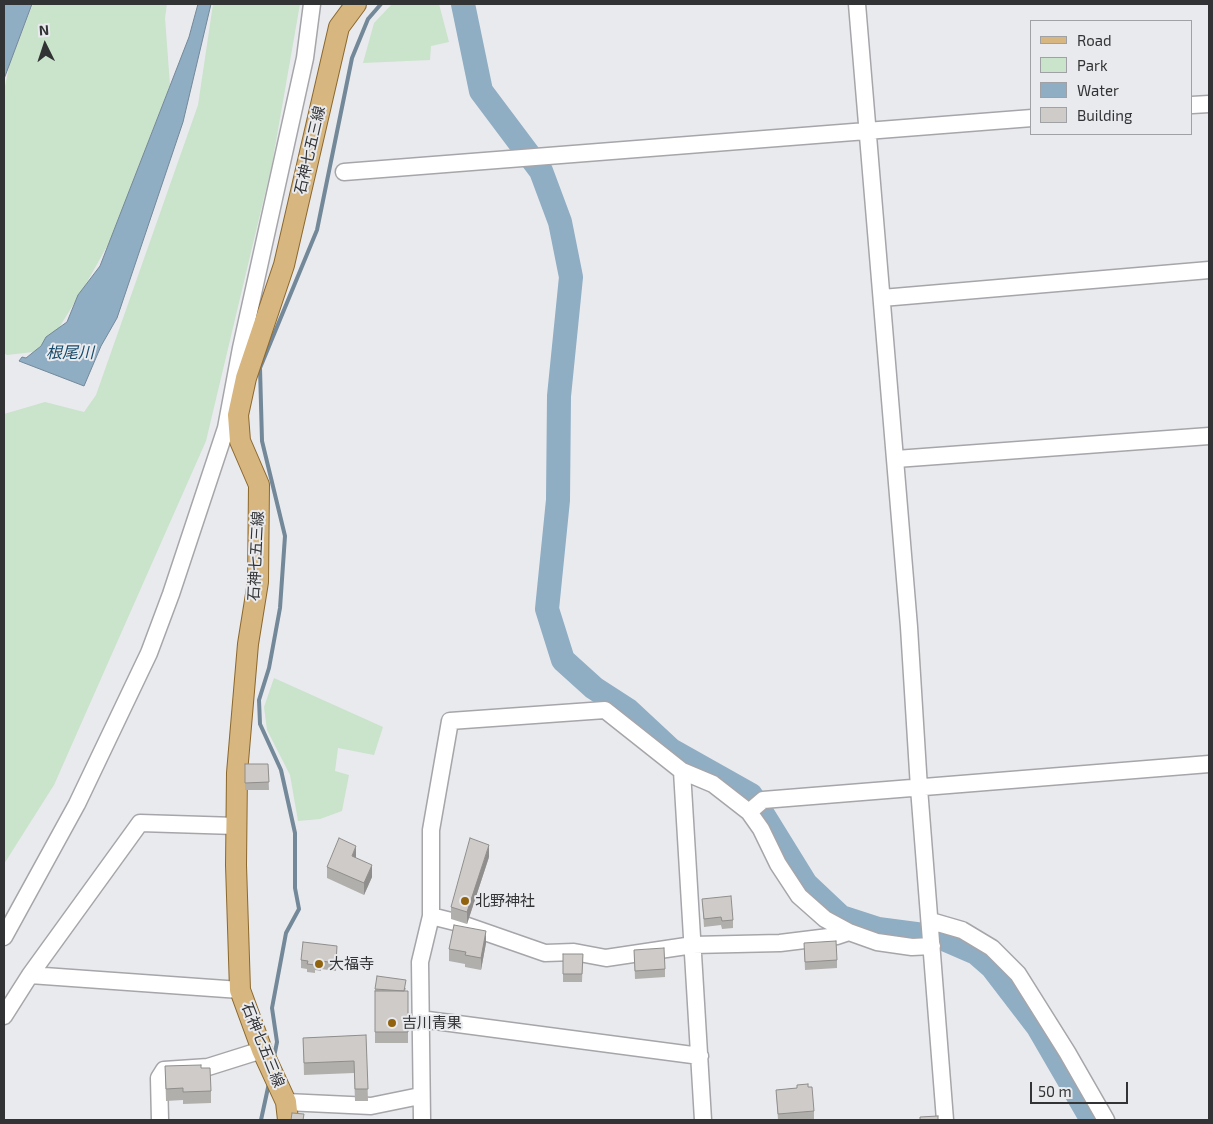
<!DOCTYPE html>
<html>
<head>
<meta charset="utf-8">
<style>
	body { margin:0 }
	#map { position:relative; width:1213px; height:1124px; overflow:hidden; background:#e9eaee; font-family:"Exo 2",sans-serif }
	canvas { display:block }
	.frame { position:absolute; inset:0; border:5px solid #323334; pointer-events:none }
	.legend { position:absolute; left:1030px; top:20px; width:162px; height:115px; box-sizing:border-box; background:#e9eaee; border:1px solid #a0a1a4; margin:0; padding:6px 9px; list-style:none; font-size:15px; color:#323334 }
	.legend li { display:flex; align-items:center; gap:10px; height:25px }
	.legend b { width:25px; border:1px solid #a0a1a4 }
	.north { position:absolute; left:20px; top:20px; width:50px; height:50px; -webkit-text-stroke:4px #e9eaee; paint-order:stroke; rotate:356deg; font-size:14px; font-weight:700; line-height:20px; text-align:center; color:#323334 }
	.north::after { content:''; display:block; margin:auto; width:18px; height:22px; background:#323334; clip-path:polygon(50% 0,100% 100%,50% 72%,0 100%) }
	.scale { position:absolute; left:1030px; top:1082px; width:98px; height:22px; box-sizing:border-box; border:2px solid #323334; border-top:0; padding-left:6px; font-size:15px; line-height:18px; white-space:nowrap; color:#323334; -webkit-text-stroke:4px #e9eaee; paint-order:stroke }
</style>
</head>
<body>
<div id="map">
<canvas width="1213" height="1124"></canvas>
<div class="frame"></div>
<ul class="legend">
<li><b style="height:6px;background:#d7b67f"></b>Road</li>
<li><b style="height:14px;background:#cae3cb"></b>Park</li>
<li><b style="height:14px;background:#8fadc3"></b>Water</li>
<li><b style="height:14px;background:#cecbc8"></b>Building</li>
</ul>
<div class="north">N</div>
<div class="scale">50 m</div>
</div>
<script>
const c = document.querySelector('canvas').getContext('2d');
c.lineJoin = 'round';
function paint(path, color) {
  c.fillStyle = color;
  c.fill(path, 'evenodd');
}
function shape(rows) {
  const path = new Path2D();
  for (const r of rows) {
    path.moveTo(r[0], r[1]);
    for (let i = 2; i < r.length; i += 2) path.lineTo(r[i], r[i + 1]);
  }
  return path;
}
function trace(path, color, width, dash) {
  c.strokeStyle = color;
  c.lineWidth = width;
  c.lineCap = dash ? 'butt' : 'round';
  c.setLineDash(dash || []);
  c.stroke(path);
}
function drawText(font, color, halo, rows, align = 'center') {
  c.font = font + ' "Exo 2","Noto Sans JP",sans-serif';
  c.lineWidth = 4;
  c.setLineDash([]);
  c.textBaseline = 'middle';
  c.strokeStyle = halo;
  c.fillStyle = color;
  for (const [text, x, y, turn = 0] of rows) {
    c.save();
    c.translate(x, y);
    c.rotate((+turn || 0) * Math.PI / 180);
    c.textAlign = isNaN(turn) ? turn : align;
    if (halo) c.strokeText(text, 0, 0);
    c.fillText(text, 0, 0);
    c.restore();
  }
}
paint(shape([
	[33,4,167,4,165,18,170,85,111,239,86,284,57,331,33,352,7,355,4,353,4,91,10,62],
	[213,4,300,4,272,164,206,441,54,785,4,864,4,414,45,402,84,412,96,395,198,105],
	[392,4,439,4,449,42,431,46,430,60,363,63,374,23],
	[274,678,383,727,374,755,338,748,335,771,349,775,342,811,320,819,298,821,290,775,267,730,264,707]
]), '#cae3cb');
const water = shape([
	[4,4,32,4,4,79,4,4],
	[198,4,211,4,183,122,117,318,101,346,84,386,19,361,22,357,26,358,41,346,46,337,67,322,78,295,100,266,189,37,198,4]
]);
paint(water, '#8fadc3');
trace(water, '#738898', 1);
trace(shape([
	[274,1057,277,1042,272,1008,286,933,299,909,295,888,295,833,281,770,260,724,259,700,269,668,280,608,285,536,262,441,260,368,317,230,352,58,368,19,381,4],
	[261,1120,269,1083]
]), '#738898', 4);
trace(shape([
	[463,4,481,91,541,171,560,222,571,277,559,396,558,500,547,609,563,660,594,688,628,710,671,750,751,795,806,884,841,917,878,929,939,937,976,953,992,967,1038,1027,1092,1120]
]), '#8fadc3', 24);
const minor = shape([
	[857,4,909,627,919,788,945,1120],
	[1192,105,1209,104],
	[344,172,1032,118],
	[882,298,1209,270],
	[896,459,1209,436],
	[682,771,703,1120],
	[749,812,763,800,1209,764],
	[431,916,459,923,545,953,574,952,606,958,693,945,780,943,837,936,849,932],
	[931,921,962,930,992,948,1018,974,1067,1052,1106,1120],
	[4,937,77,804,149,653,171,594,226,428,241,348,305,58,312,4],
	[30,975,240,990],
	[4,1016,30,975,140,823,236,826],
	[420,1019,700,1056],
	[286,1102,371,1106,420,1096],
	[160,1120,159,1078,164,1070,208,1067,262,1050],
	[422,1120,420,962,431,916,431,830,450,721,605,710,682,771,713,784,749,812,761,829,778,864,799,896,825,919,849,932,877,942,912,947,932,946]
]);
const major = shape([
	[288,1120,286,1102,262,1050,240,990,236,865,237,773,248,644,258,582,259,485,240,441,238,415,246,378,284,265,339,27,356,4]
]);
trace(minor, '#a6a6aa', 19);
trace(major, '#8c682d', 22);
trace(minor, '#fff', 16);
trace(major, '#d7b67f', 20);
paint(shape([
	[245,764,268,764,269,790,245,790],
	[489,857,467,924,451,919,451,907],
	[356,858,372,877,364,895,327,878,327,867],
	[702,899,733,920,733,928,722,929,721,925,704,927],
	[486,943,481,970,465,967,465,964,449,961,449,949],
	[804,943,837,960,837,968,805,970],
	[337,946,336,971,321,969,321,971,315,970,315,973,307,972,307,969,301,968,301,960],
	[634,950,665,969,665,977,635,979],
	[563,954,583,954,582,982,563,982],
	[406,988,405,991,408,991,408,1043,375,1043,375,989],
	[366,1035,368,1101,355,1101,354,1073,304,1075,303,1038],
	[165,1066,201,1068,211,1091,211,1103,183,1104,183,1100,166,1101],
	[797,1085,808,1087,814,1111,814,1120,778,1120,776,1090,797,1088]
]), '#b1afac');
paint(shape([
	[489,845,489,857,467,924,467,912],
	[356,846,356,858,352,868,352,856],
	[372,865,372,877,364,895,364,883],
	[486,931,486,943,481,970,481,958]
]), '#908e8c');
const building = shape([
	[245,764,268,764,269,782,245,783,245,764],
	[339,838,356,846,352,856,372,865,364,883,327,867,339,838],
	[470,838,489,845,467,912,451,907,470,838],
	[731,896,733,920,722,921,721,917,704,919,702,899,731,896],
	[454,925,486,931,481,958,465,955,466,952,449,949,454,925],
	[836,941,837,960,805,962,804,943,836,941],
	[303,942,337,946,336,963,321,961,321,963,315,962,315,965,307,964,308,961,301,960,303,942],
	[664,948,665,969,635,971,634,950,664,948],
	[563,954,583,954,582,974,563,974,563,954],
	[377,976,406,980,404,991,375,989,377,976],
	[375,991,408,991,408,1032,375,1032,375,991],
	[366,1035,368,1089,355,1089,354,1061,304,1063,303,1038,366,1035],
	[201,1065,201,1068,210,1068,211,1091,183,1092,183,1088,166,1089,165,1066,201,1065],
	[808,1084,808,1087,812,1087,814,1111,778,1114,776,1090,797,1088,797,1085,808,1084],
	[292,1113,304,1114,303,1120,291,1120,292,1113],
	[938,1116,938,1120,920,1120,920,1117,938,1116]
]);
paint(building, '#cecbc8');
trace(building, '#908e8c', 1);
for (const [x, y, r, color] of [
	[465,901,5,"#92630f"],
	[319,964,5,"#92630f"],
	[392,1023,5,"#92630f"]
]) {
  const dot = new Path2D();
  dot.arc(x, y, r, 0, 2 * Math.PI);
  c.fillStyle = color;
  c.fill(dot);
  trace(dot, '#e9eaee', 2);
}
drawText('15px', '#323334', '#e9eaee', [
	["石神七五三線",310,150,-77],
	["石神七五三線",256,556,-87],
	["石神七五三線",263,1045,68]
]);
drawText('15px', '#323334', '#e9eaee', [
	["北野神社",475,901],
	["大福寺",329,964],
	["吉川青果",402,1023]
], 'left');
drawText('italic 16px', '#174b6b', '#e9eaee', [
	["根尾川",70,353]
]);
</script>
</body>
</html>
